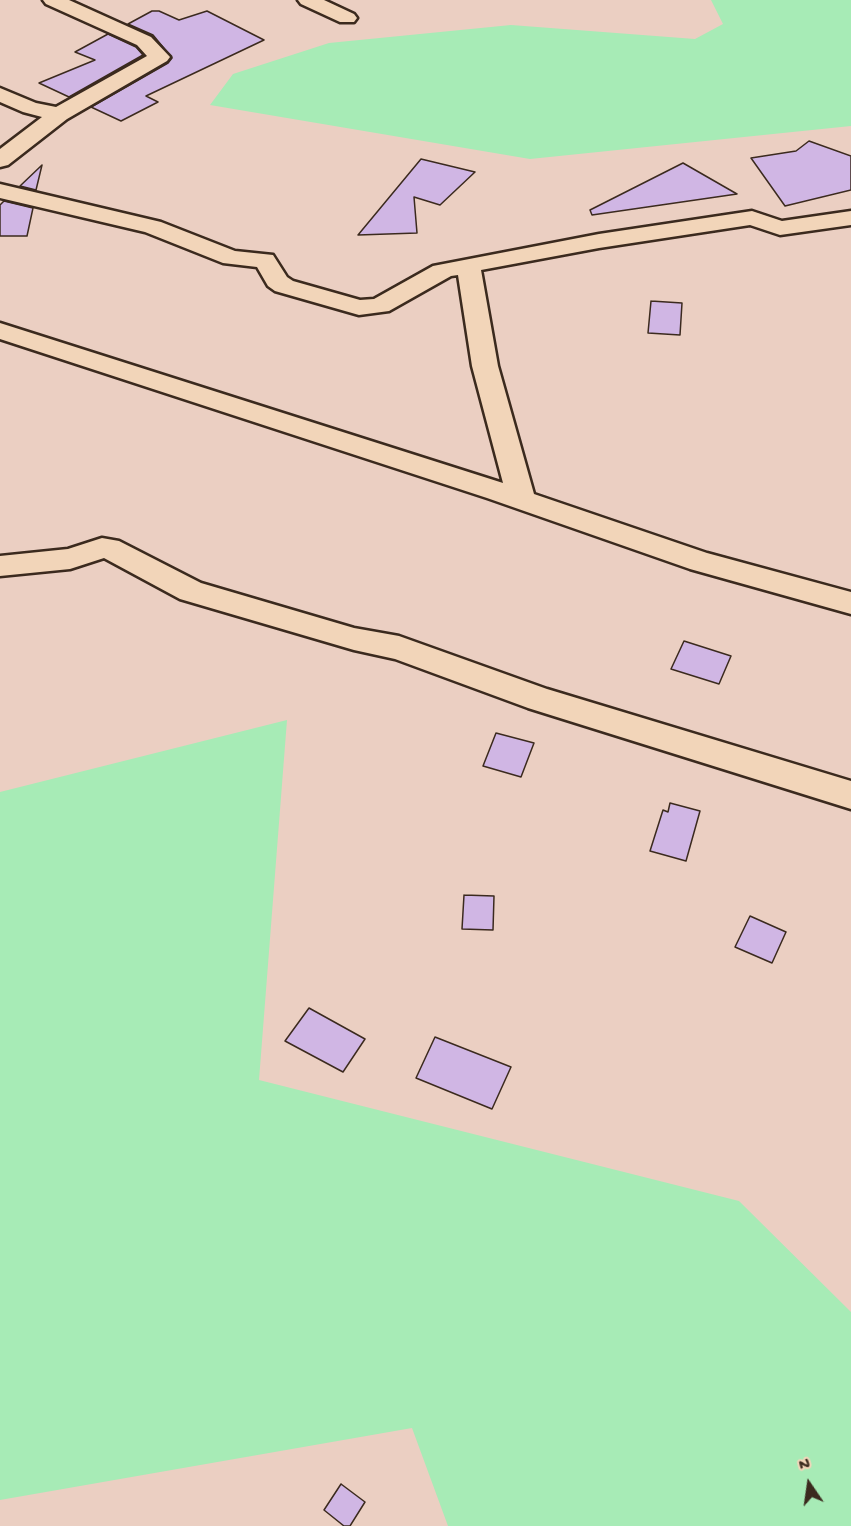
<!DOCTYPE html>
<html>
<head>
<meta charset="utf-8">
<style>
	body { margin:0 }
	#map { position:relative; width:851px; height:1526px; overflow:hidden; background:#ebcfc2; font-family:"Gochi Hand",sans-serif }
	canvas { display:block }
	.north { position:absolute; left:779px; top:1454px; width:60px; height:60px; -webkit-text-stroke:4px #f2d5b9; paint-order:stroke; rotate:347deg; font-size:16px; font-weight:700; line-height:24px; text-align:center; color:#3b2a1e }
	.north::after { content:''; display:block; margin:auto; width:21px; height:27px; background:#3b2a1e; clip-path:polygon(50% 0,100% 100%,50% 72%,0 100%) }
</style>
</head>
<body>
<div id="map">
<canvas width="851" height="1526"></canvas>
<div class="north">N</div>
</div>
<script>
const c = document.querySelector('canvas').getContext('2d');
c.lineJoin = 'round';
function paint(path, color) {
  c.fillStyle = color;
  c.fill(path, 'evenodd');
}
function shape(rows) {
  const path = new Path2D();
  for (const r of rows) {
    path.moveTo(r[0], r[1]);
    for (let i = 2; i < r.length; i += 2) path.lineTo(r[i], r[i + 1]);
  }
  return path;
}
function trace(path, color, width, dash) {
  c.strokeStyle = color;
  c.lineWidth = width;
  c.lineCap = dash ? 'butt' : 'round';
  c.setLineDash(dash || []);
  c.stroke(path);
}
paint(shape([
	[711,0,851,0,851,126,530,159,210,105,233,74,329,43,511,25,695,39,723,24],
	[287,720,259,1080,739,1201,851,1312,851,1526,448,1526,412,1428,0,1500,0,792]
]), '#a7ebb6');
const building = shape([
	[152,11,159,11,179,20,207,11,264,40,146,96,158,102,121,121,91,107,168,63,172,58,153,35,128,24,152,11],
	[108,34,136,47,143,55,69,97,39,83,95,60,75,52,108,34],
	[809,141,851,156,851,190,785,206,751,158,796,151,809,141],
	[421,159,475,172,440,205,414,197,417,233,358,235,421,159],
	[683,163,737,194,592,215,590,210,683,163],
	[42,165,36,190,20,186,42,165],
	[4,201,33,208,27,236,0,236,0,205,4,201],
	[651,301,682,303,680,335,648,333,651,301],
	[684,641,731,656,719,684,671,669,684,641],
	[496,733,534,743,521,777,483,766,496,733],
	[670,803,700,811,686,861,650,851,663,810,668,812,670,803],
	[464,895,494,896,493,930,462,929,464,895],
	[750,916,786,932,772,963,735,947,750,916],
	[309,1008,365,1039,343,1072,285,1041,309,1008],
	[435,1037,511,1067,492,1109,416,1078,435,1037],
	[341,1484,365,1502,350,1526,344,1526,324,1510,341,1484]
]);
paint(building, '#d0b6e4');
trace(building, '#3b2a1e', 1.5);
const minor = shape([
	[43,0,69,0,151,37,170,57,167,61,67,119,8,165,0,167,0,149,42,117,23,112,0,102,0,88,36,103,56,107,147,56,137,45,46,4,43,0],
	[298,0,324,0,354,14,357,18,354,22,340,22,301,4,298,0],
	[0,184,161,222,235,251,273,255,287,277,293,281,360,300,374,299,433,266,599,234,752,211,782,221,851,211,851,225,780,235,750,225,599,248,481,270,498,366,534,494,707,553,851,592,851,614,690,569,487,498,0,339,0,323,503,483,472,366,458,275,451,276,389,311,359,315,275,291,268,286,257,267,223,263,145,232,0,198,0,184],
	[102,538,119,541,201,583,354,628,399,636,547,689,851,781,851,809,528,708,395,659,354,650,180,599,104,558,70,569,0,576,0,556,68,549,102,538]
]);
trace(minor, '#3b2a1e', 5);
paint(minor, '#f2d5b9');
</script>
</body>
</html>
